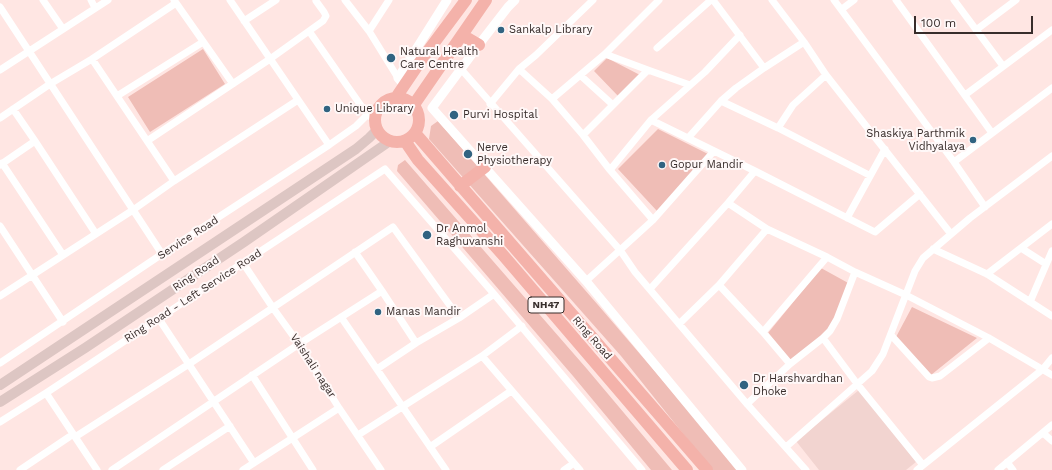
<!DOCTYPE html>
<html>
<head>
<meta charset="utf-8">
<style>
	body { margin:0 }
	#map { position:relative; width:1052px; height:470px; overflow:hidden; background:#ffe6e3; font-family:"Work Sans",sans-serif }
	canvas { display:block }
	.scale { position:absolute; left:914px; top:16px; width:119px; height:18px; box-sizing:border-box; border:2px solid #382d2b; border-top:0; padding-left:5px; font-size:12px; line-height:14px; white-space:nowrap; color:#382d2b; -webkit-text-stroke:3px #fff8f8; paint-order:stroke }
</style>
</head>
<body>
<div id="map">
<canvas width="1052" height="470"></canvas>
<div class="scale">100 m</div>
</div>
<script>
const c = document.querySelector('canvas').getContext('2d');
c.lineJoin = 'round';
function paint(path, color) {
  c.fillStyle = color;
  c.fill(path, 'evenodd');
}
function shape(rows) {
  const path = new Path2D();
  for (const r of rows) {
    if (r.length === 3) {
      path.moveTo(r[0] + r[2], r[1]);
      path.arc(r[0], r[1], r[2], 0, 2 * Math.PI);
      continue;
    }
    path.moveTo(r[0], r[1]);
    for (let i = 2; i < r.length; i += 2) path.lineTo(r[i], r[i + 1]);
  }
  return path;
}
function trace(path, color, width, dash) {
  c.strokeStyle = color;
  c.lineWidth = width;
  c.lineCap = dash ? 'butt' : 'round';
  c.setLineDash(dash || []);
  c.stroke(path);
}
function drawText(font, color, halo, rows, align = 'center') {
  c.font = font + ' "Work Sans",sans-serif';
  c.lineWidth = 4;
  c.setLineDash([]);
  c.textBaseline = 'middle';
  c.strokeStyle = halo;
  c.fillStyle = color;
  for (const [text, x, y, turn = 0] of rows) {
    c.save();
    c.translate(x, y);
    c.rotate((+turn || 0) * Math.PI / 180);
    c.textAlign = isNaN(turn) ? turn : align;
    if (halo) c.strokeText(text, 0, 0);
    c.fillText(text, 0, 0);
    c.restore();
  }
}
paint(shape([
	[859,390,916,462,906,470,819,470,796,441]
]), '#f2d4d0');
paint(shape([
	[203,49,225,84,150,132,128,97],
	[607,58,640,75,619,97,594,71],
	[438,121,598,305,706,431,737,470,712,470,621,356,429,139,431,126],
	[658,129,710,155,657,211,618,169],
	[405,160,587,369,672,470,651,470,573,376,397,171,398,165],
	[821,268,850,284,837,317,825,336,791,361,768,333],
	[912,307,977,338,931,375,896,337]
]), '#efbdb6');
trace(shape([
	[43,0,63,29],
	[91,0,95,8],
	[174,0,233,84],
	[230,0,329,145],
	[345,0,369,31,398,78],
	[713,0,764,68],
	[772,0,804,42,826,75,951,234],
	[834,0,954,162,985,207],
	[896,0,992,133],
	[954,0,1003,66],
	[0,7,162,254],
	[842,9,854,0],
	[244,21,276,0],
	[976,30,1016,0],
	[309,31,364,110,367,115],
	[369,31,389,0],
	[657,48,711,0],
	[92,59,174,181],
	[461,69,620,250,635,272,747,404,806,470],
	[519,69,552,99,583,135,610,170,653,220],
	[0,70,108,0],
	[648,70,690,85],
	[580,75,613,105],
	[965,95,1052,30],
	[117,96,203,42],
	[552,99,605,54,659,0],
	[721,101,778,128,869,175],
	[490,104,519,69,536,55,593,0],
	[13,109,35,141,96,234],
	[0,118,50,84,92,59,176,3],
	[651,120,755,171,875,232,920,194],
	[778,128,793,105,826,75],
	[583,135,648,70,605,54],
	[688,138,721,101,736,88,764,68,804,42],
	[147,141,270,59,323,21,326,16,324,12,316,1],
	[954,162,1052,88],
	[2,163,63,255],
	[0,165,35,141],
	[610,170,651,120,705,72,740,35],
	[728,203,767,229,827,257,855,272,906,295,989,338,1052,375],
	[847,218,885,149],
	[0,226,63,322],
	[1021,248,1046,264],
	[933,249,987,274,1052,316],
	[355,252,382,291,416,343],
	[243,263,273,308,299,344,339,408,381,470],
	[987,274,1052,224],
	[586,281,653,220,714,151],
	[719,285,763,332,790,364],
	[650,289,728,203,755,171],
	[0,296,133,210,174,181,298,100],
	[1030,302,1052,251],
	[341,317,446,470],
	[159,319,254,463],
	[679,324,719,285,767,229],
	[763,332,827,257],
	[891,335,929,377,932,378,940,376,989,338],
	[823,338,858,385,923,465],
	[482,356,580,470],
	[0,363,162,254,329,145,356,126,367,115,375,119],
	[377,369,416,343,459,318,494,294],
	[252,375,313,470],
	[46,393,97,470],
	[747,404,790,364,823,338,830,331,837,319,855,272],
	[0,422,46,393,385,169,494,294,642,470],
	[1043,433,1052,441],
	[358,435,482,356,522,326],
	[75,437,189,364,393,227,459,318],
	[430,447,511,391],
	[786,447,872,371,883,354,915,271,923,258,970,218,1052,156],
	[1007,462,1013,470],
	[20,470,69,437],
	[112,470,299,344,382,291],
	[163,470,230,426],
	[243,470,339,408],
	[564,470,574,463],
	[917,470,1043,369,1052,358],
	[998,470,1052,425]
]), '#fff', 7);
trace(shape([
	[515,0,508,7,484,38,432,108,586,281,742,470],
	[405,86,398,78,447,0]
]), '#fff', 9);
trace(shape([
	[0,385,356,149,369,138,377,130],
	[0,402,85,348,244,242,390,141]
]), '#ddc6c3', 10);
trace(shape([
	[462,35,479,45],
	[397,120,22],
	[395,99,422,59,466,0],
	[413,106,486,0],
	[415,133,707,470],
	[405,141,418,160,503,255,687,470],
	[460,186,485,167]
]), '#f4b2aa', 12);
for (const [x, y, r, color] of [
	[501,30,4,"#316381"],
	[391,58,5,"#316381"],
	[327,109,4,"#316381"],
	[454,115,5,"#316381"],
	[973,140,4,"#316381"],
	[468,154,5,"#316381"],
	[662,165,4,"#316381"],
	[427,235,5,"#316381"],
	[378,312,4,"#316381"],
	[744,385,5,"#316381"]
]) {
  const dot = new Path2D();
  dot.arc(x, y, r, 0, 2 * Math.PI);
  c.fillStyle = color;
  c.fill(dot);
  trace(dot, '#fff8f8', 1.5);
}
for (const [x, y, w] of [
	[546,305,36]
]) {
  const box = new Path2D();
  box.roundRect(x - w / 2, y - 8, w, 16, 3);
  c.fillStyle = '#fff8f8';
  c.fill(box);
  trace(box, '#382d2b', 1);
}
drawText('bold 10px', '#382d2b', null, [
	["NH47",546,305]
]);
drawText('11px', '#382d2b', '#fff8f8', [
	["Sankalp Library",509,30],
	["Natural Health",400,52],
	["Care Centre",400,65],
	["Unique Library",335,109],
	["Purvi Hospital",463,115],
	["Shaskiya Parthmik",965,134,"right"],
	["Vidhyalaya",965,147,"right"],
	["Nerve",477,148],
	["Physiotherapy",477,161],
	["Gopur Mandir",670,165],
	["Dr Anmol",436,229],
	["Raghuvanshi",436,242],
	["Manas Mandir",386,312],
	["Dr Harshvardhan",753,379],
	["Dhoke",753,392]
], 'left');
drawText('11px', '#382d2b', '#fff8f8', [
	["Service Road",188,238,-33],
	["Ring Road",196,274,-34],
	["Ring Road - Left Service Road",193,296,-33],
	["Ring Road",592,338,49],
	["Vaishali nagar",313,366,57]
]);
</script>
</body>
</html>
